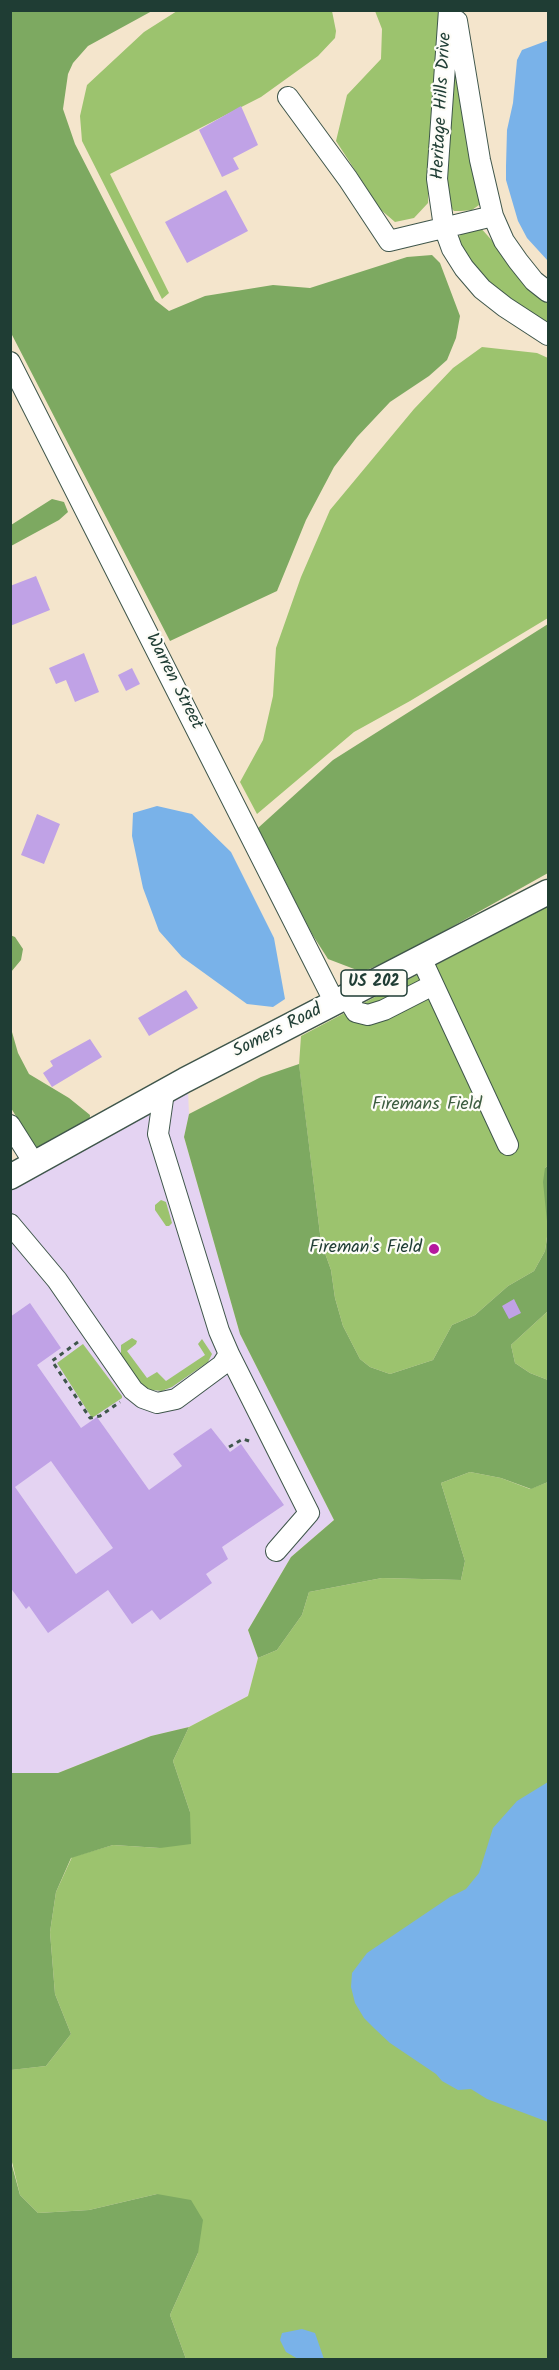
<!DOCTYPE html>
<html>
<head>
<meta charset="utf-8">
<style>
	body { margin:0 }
	#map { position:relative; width:559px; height:2370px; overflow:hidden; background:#f4e5cc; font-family:Kalam,sans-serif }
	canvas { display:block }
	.frame { position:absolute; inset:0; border:12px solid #1f3d34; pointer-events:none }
</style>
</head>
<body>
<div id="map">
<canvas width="559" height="2370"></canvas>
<div class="frame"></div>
</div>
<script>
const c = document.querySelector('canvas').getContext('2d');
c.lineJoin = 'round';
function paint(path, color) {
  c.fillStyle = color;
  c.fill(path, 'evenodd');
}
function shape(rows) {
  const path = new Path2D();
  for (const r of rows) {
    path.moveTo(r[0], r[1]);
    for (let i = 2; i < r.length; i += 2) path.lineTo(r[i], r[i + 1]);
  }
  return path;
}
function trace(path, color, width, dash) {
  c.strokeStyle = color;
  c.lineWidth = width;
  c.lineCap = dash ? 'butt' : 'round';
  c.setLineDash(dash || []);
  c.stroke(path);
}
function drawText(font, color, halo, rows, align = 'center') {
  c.font = font + ' Kalam,sans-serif';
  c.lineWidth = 4.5;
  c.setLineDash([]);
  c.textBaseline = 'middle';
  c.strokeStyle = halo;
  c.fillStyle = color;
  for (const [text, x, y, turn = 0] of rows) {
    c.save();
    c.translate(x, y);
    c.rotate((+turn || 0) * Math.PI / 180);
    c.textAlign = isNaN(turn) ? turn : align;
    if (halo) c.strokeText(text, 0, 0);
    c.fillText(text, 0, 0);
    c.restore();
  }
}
paint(shape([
	[188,1091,189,1114,184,1137,240,1334,334,1520,291,1557,248,1630,258,1658,248,1696,189,1727,151,1736,58,1773,11,1773,10,1189]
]), '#e4d3f2');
paint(shape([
	[177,11,332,11,336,31,335,38,318,56,261,97,110,174,169,293,162,299,82,141,80,116,87,85,144,32],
	[375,11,440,11,430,131,428,203,414,218,395,222,381,210,336,141,347,95,381,59,382,29],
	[453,70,459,72,481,199,479,205,472,210,461,211,454,211,448,204,444,182],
	[479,226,537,291,548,299,548,323,497,290,463,252,459,237,465,229],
	[482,347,537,353,548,358,548,618,410,701,354,732,257,814,240,782,263,740,273,696,276,648,301,577,330,510,414,409,453,368],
	[548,906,548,1165,545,1168,548,1230,545,1251,534,1271,508,1286,475,1315,452,1325,433,1360,390,1374,370,1367,360,1359,343,1326,335,1298,331,1270,321,1242,299,1065,301,1036],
	[161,1200,166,1202,172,1223,169,1226,166,1226,155,1210,155,1205],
	[548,1311,548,1380,530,1373,515,1363,511,1345],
	[132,1338,137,1341,136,1344,127,1351,147,1378,157,1372,166,1381,205,1355,198,1344,202,1339,212,1354,208,1362,172,1387,162,1391,151,1390,142,1385,121,1356,121,1345],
	[83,1344,122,1396,122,1398,92,1418,57,1363],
	[470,1472,501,1478,530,1489,548,1482,548,2359,186,2359,170,2315,198,2253,157,2194,89,2210,38,2213,20,2195,11,2158,10,2070,46,2066,71,2034,55,1994,50,1932,56,1892,72,1857,113,1845,160,1848,190,1812,173,1761,189,1727,248,1696,258,1658,277,1650,302,1615,309,1592,382,1578,461,1580,465,1561,441,1483]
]), '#9cc36e');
paint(shape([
	[11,10,152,11,88,46,73,63,68,74,63,109,75,144,155,300,169,311,205,296,273,285,310,288,407,257,432,255,440,263,460,316,456,338,447,360,429,376,390,402,357,437,334,467,306,520,277,591,170,641,11,333],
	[52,499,64,502,68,512,59,520,11,546,11,525],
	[548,624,548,873,398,957,362,972,328,959,312,934,258,828,333,760],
	[10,935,15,937,23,949,21,960,11,972],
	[10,1025,18,1053,29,1074,69,1098,90,1115,89,1127,37,1151,11,1108],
	[299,1064,321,1242,331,1270,335,1298,343,1326,360,1359,370,1367,390,1374,433,1360,452,1325,475,1315,508,1286,534,1271,545,1251,548,1231,543,1182,545,1168,548,1165,548,1311,511,1345,515,1363,530,1373,548,1380,548,1482,531,1489,501,1478,470,1472,441,1483,465,1561,461,1580,382,1578,309,1592,302,1615,277,1650,258,1658,248,1630,291,1557,334,1520,240,1334,184,1137,189,1114,261,1077],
	[189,1727,173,1761,190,1812,191,1844,160,1848,113,1845,71,1858,56,1892,50,1932,55,1994,71,2034,46,2066,11,2070,11,1773,58,1773,151,1736],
	[10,2158,20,2195,38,2213,89,2210,157,2194,191,2200,203,2220,198,2253,170,2315,186,2359,11,2359]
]), '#7da961');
paint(shape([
	[546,41,548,41,548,261,527,238,518,221,506,180,506,166,507,130,513,103,517,60,522,50],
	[157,806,192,814,231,852,274,938,285,999,273,1007,247,1004,182,957,159,931,143,888,132,836,133,813],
	[548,1782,548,2122,487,2099,471,2089,458,2090,442,2081,436,2074,390,2043,375,2029,364,2018,355,2003,351,1987,352,1973,367,1953,450,1897,466,1889,479,1873,493,1828,517,1801],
	[302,2329,315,2333,324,2359,298,2359,286,2352,280,2340,282,2333]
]), '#79b2e9');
paint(shape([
	[241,106,258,145,233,158,239,169,222,177,199,130],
	[226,190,248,231,187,263,165,222],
	[36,576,50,610,10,626,10,586],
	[84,653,99,692,75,702,66,680,56,684,49,668],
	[132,668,140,684,126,691,118,675],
	[37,814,60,824,44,864,21,855],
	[186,990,198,1008,149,1036,138,1018],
	[90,1039,102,1057,52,1087,43,1073,53,1066,50,1061],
	[514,1299,521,1313,509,1319,502,1306],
	[30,1303,61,1348,37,1365,81,1428,97,1417,149,1490,182,1466,173,1454,211,1428,230,1452,241,1444,284,1505,222,1547,228,1559,206,1574,212,1583,160,1620,152,1610,132,1624,108,1590,48,1633,29,1606,26,1609,10,1587,10,1317],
	[51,1461,113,1548,76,1574,15,1487]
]), '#c0a2e6');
const minor = shape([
	[449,10,437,179,444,227,452,249,464,268,482,289,505,307,548,335],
	[457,21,480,160,493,216,504,241,518,261,534,281,548,292],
	[288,97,348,179,389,241,493,216],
	[10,362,335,1003],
	[421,958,508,1145],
	[347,997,356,1012,368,1015,384,1010,433,985],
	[10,1125,34,1163],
	[10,1224,57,1280,133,1390,143,1398,157,1403,176,1399,222,1365,229,1354,219,1331,158,1134,164,1092],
	[229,1354,309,1513,276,1551]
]);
const major = shape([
	[10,1177,185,1080,548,892]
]);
trace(minor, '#3f564b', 22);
trace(major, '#3f564b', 27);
trace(shape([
	[78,1342,52,1361,90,1418,100,1416,120,1402],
	[229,1447,243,1439,252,1442]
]), '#3f564b', 3, [4.5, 4.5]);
trace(minor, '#fff', 20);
trace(major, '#fff', 24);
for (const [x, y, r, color] of [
	[434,1249,6,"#b5179e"]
]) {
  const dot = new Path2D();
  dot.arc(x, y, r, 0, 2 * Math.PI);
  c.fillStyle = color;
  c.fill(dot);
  trace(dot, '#fdfcf7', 2);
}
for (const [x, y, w] of [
	[374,983,66]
]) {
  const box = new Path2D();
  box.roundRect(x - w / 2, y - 13, w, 26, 4.5);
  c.fillStyle = '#fdfcf7';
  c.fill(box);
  trace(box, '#1f3d34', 1.5);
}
drawText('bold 16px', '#1f3d34', null, [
	["US 202",374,983]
]);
drawText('18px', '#1f3d34', '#fdfcf7', [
	["Heritage Hills Drive",443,106,-87],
	["Warren Street",173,682,63],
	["Somers Road",278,1032,-27]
]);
drawText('18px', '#3e5e42', '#fdfcf7', [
	["Firemans Field",427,1106]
]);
drawText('18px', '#1f3d34', '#fdfcf7', [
	["Fireman's Field",422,1249]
], 'right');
</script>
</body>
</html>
